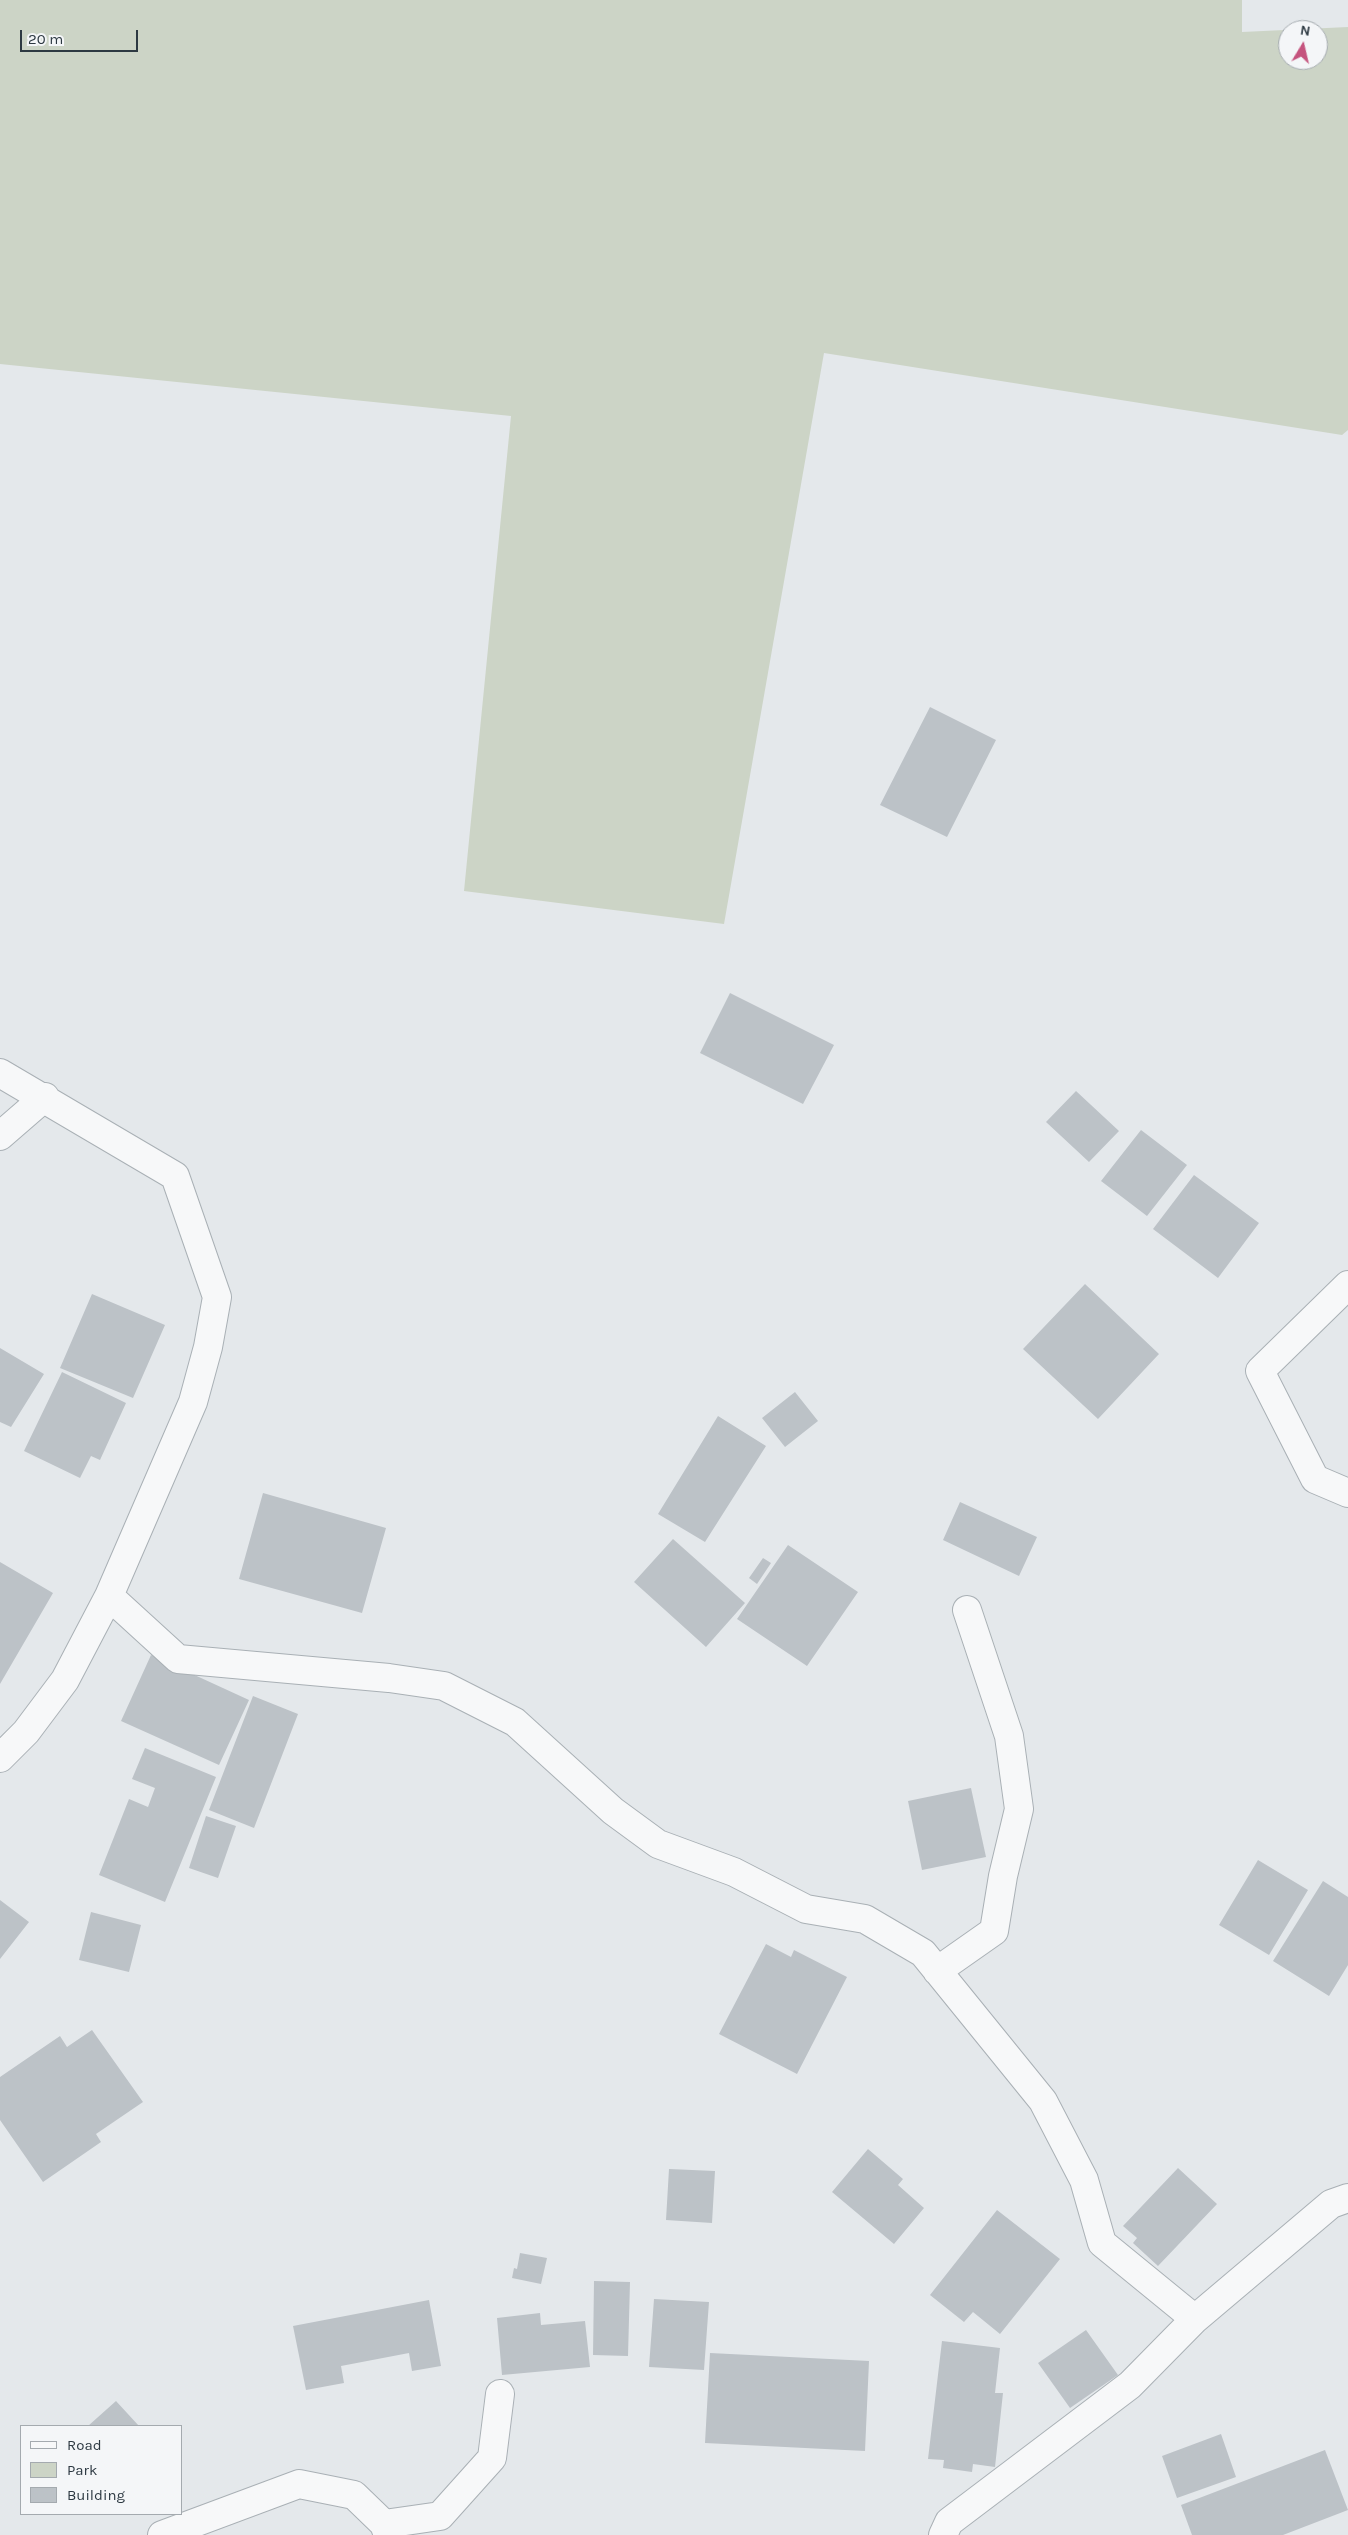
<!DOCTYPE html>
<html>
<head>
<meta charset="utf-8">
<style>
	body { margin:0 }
	#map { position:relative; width:1348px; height:2535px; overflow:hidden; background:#e4e8eb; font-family:Karla,sans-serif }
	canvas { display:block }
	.legend { position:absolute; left:20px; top:2425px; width:162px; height:90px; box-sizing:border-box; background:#f4f6f8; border:1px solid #a4aaaf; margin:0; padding:6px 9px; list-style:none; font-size:15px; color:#2d3942 }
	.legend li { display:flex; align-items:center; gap:10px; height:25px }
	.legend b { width:25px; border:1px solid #a4aaaf }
	.north { position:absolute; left:1278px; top:20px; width:50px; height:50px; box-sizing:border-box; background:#f4f6f8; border:1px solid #a4aaaf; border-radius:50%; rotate:9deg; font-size:14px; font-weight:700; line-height:20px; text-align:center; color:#2d3942 }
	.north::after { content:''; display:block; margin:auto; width:18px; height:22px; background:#c5547e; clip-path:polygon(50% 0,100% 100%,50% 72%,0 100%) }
	.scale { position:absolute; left:20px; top:30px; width:118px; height:22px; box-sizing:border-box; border:2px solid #2d3942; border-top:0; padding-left:6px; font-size:15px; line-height:18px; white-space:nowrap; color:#2d3942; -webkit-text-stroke:4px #f4f6f8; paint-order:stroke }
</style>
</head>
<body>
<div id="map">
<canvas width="1348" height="2535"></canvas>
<ul class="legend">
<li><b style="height:6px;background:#f7f8f9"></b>Road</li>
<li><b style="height:14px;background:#ccd4c6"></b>Park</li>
<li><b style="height:14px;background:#bcc2c7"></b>Building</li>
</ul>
<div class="north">N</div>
<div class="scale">20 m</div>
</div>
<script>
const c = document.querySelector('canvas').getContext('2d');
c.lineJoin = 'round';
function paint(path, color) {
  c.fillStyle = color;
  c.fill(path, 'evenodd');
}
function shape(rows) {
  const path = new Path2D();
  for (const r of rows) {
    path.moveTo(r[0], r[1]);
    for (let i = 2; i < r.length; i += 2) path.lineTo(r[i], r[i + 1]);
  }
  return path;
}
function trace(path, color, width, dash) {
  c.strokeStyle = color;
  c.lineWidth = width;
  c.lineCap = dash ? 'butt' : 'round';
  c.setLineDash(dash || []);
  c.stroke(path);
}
paint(shape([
	[0,0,1242,0,1242,32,1348,27,1348,430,1342,435,824,353,724,924,464,891,511,416,0,364],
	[1288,30,1318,30,1318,60,1288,60]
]), '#ccd4c6');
paint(shape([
	[930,707,996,740,947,837,880,805],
	[730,993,834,1045,803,1104,700,1053],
	[1076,1091,1119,1131,1089,1162,1046,1122],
	[1141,1130,1187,1165,1147,1216,1101,1181],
	[1194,1175,1259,1223,1218,1278,1153,1229],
	[1085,1284,1159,1354,1098,1419,1023,1349],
	[92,1294,165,1325,133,1398,60,1368],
	[0,1348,44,1374,11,1427,0,1422],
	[62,1372,126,1403,100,1460,91,1456,80,1478,24,1451],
	[795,1392,818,1421,785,1447,762,1418],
	[718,1416,766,1446,705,1542,658,1514],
	[263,1493,386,1528,362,1613,239,1579],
	[960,1502,1037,1537,1019,1576,943,1540],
	[673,1539,745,1603,706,1647,634,1582],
	[788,1545,858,1592,807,1666,737,1619],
	[763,1558,771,1563,757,1584,749,1578],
	[0,1562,53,1593,0,1684],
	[151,1655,249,1700,219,1765,121,1721],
	[253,1696,298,1714,254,1828,209,1810],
	[145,1748,216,1777,165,1902,99,1875,129,1799,148,1807,155,1788,132,1779],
	[971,1788,986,1857,922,1870,908,1801],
	[206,1816,236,1826,218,1878,189,1868],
	[1258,1860,1308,1890,1269,1955,1219,1925],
	[1323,1881,1348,1897,1348,1965,1329,1996,1273,1961],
	[0,1900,29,1922,0,1959],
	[91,1912,141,1925,129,1972,79,1960],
	[766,1944,791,1957,794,1950,847,1977,797,2074,719,2034],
	[92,2030,143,2102,96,2134,101,2142,43,2182,0,2120,0,2077,60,2036,67,2047],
	[868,2149,903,2179,898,2185,924,2208,894,2244,832,2192],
	[1178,2168,1217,2204,1158,2266,1133,2243,1137,2238,1123,2226],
	[669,2169,715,2171,712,2223,666,2220],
	[997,2210,1060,2259,1000,2334,973,2312,964,2322,930,2295],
	[520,2253,547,2258,541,2284,512,2278,514,2268,517,2269],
	[594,2281,630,2282,628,2356,593,2355],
	[654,2299,709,2302,704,2370,649,2367],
	[429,2300,441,2366,412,2371,409,2353,341,2366,344,2383,306,2390,293,2326],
	[540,2313,541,2325,585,2321,590,2367,502,2375,497,2318],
	[1086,2330,1118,2375,1070,2408,1038,2363],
	[942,2341,1000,2348,995,2393,1003,2393,995,2467,973,2464,972,2472,943,2468,944,2460,928,2459],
	[710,2353,869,2361,865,2451,705,2443],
	[116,2401,139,2426,88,2426],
	[1221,2434,1236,2477,1177,2498,1162,2456],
	[1325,2450,1348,2510,1283,2535,1192,2535,1181,2505]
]), '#bcc2c7');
const minor = shape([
	[0,1073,175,1176,217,1297,208,1347,193,1402,109,1596],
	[0,1136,45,1097],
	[1348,1285,1260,1371,1315,1479,1348,1493],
	[0,1758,26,1732,65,1680,109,1596,178,1659,389,1678,444,1686,515,1722,613,1811,658,1844,734,1872,806,1909,865,1919,923,1953,1043,2101,1084,2180,1102,2243,1195,2319],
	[937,1971,994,1931,1003,1876,1019,1809,1009,1736,967,1610],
	[384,2524,440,2516,492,2458,500,2394],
	[162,2535,299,2484,354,2495,384,2524,388,2535],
	[943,2535,949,2522,1130,2385,1195,2319,1331,2204,1348,2198]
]);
trace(minor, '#a9b0b5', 30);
trace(minor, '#f7f8f9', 28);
</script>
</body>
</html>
